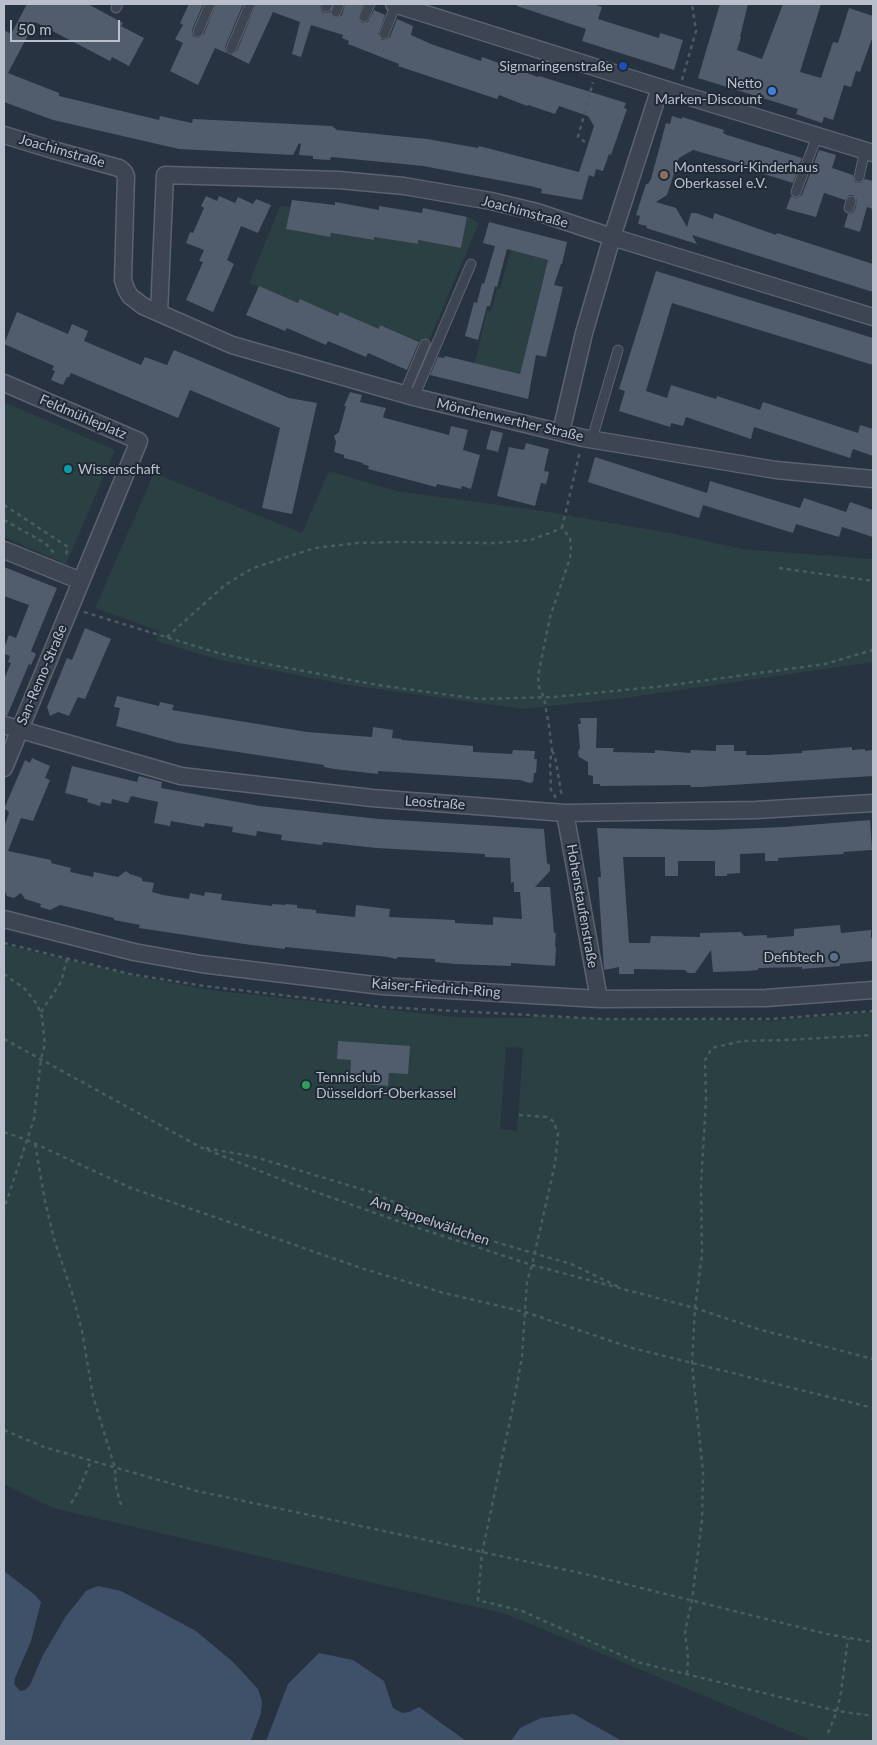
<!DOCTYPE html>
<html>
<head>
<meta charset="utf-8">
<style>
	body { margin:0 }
	#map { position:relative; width:877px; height:1745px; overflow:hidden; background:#283341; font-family:Lato,sans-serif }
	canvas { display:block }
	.frame { position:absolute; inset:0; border:5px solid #b9c0cb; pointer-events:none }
	.scale { position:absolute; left:10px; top:20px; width:110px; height:22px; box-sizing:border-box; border:2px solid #b9c0cb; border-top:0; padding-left:6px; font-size:15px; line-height:18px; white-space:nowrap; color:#b9c0cb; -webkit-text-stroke:4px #202a36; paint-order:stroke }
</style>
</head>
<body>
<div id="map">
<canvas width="877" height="1745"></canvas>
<div class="frame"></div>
<div class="scale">50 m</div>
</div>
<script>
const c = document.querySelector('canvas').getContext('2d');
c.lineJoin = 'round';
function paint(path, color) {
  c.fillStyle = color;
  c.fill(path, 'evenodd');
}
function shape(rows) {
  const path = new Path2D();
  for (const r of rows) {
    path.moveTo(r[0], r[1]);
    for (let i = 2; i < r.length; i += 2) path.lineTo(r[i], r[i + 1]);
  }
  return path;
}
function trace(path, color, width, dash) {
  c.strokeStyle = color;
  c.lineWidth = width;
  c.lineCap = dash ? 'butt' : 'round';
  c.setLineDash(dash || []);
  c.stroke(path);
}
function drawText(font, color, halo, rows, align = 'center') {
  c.font = font + ' Lato,sans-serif';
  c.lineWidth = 4;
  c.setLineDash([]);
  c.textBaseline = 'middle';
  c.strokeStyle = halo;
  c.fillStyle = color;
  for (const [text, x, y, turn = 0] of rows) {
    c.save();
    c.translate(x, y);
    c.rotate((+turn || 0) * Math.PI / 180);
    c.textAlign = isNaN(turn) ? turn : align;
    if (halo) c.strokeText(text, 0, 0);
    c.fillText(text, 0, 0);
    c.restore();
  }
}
paint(shape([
	[280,206,290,207,287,229,329,237,331,233,373,240,374,237,417,244,418,240,461,248,467,217,479,223,427,345,381,325,379,329,340,312,338,316,300,299,298,303,249,283],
	[511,250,550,261,542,282,520,374,474,366,487,311,491,312,497,289,500,289],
	[4,402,115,450,66,564,4,537],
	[329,471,396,491,543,511,675,534,742,549,873,559,873,662,625,698,523,709,348,685,220,660,156,641,159,631,95,608,154,473,302,533],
	[4,945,141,977,210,990,456,1017,532,1018,532,1015,555,1018,771,1021,873,1012,873,1741,813,1741,506,1614,53,1508,4,1484],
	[506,1047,523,1048,517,1131,500,1129]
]), '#2a4042');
paint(shape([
	[4,1571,35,1595,41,1602,31,1641,15,1678,14,1684,20,1691,25,1690,30,1685,43,1655,66,1616,86,1591,98,1586,121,1591,196,1631,233,1662,258,1689,262,1701,261,1713,251,1740,4,1741],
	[319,1653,353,1660,384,1681,393,1708,402,1713,409,1712,419,1707,466,1741,266,1741,288,1684],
	[574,1714,622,1741,511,1741,520,1728,541,1718]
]), '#3f5169');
paint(shape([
	[27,4,88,4,123,23,121,26,144,38,129,66,112,57,110,61,35,22,8,73,59,93,59,96,159,120,160,116,192,123,193,119,332,126,337,130,427,139,478,148,479,146,579,172,594,126,588,116,559,106,555,114,528,105,527,106,499,95,497,99,398,66,399,64,348,44,349,41,342,38,343,35,311,25,301,57,292,54,300,22,273,12,249,64,231,55,237,51,256,4,321,4,320,7,322,12,326,13,330,12,332,16,337,18,342,15,345,4,360,4,363,5,358,18,362,23,368,22,374,10,385,15,378,34,382,40,387,39,390,37,397,19,413,26,411,35,431,44,481,61,482,57,538,77,539,76,626,103,624,108,627,109,611,155,609,154,603,171,596,169,594,177,589,175,582,200,541,193,542,189,530,186,423,166,331,157,330,160,313,159,313,156,299,155,301,144,299,143,293,155,179,149,53,120,4,102,4,30,11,34],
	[189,4,203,4,192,30,193,36,198,38,204,34,216,4,243,4,225,47,226,53,215,48,198,85,170,71,183,43,175,39,183,25,180,23],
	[517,4,593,4,602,7,598,19,659,38,660,33,683,40,674,70,582,41,586,29,517,6],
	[720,4,748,4,740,37,741,37,737,50,762,59,783,4,821,4,800,72,821,78,833,42,838,43,849,8,873,16,873,36,860,72,856,71,851,87,844,85,833,120,824,117,822,123,796,114,798,109,698,78],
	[672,116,682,119,682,117,724,130,723,133,727,135,802,158,793,183,738,166,739,163,693,150,679,158,667,195,656,202,676,208,687,227,691,213,696,213,713,219,714,213,776,235,777,233,873,264,873,292,692,235,697,244,646,228,647,226,638,224,640,216,636,215,646,184,648,184,651,179,666,123,670,124],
	[819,150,836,155,832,168,853,175,855,182,861,183,865,179,873,181,873,209,867,207,860,232,844,227,848,214,853,213,855,210,857,200,853,195,849,195,845,200,824,193,816,217,786,209,791,196,797,198,802,195],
	[206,196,217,201,219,196,235,203,238,197,253,204,256,199,271,205,258,233,241,226,227,260,234,264,213,312,186,300,203,262,199,261,204,250,186,243,190,232,193,233,204,208,201,206],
	[292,200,335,205,335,202,341,203,379,210,379,206,422,213,423,208,467,217,461,248,418,240,418,244,374,237,374,240,331,233,330,237,286,229],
	[489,222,567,242,562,264,561,264,554,285,563,287,546,357,536,355,528,399,430,375,438,357,444,358,445,356,520,374,548,260,507,249,497,287,495,286,490,306,487,306,478,340,465,336,474,302,477,303,482,283,484,284,495,246,483,243],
	[656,271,873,338,873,365,672,303,646,391,667,398,671,385,716,399,717,396,760,410,763,402,858,433,860,425,873,429,873,456,853,449,850,458,754,427,751,439,686,417,683,426,671,423,670,427,619,411,625,391,619,389],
	[259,286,298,303,300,299,338,316,340,312,379,329,380,325,419,342,407,370,368,353,366,357,328,341,326,345,287,328,285,331,246,315],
	[17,312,68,334,72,324,88,331,84,341,141,365,145,357,167,365,174,350,289,398,317,403,292,514,262,508,280,428,190,390,178,418,71,373,69,377,67,377,63,385,51,380,55,371,52,370,54,366,4,344],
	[350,392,362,395,360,402,386,408,383,417,385,418,449,435,451,426,468,430,463,450,480,455,471,489,462,486,461,489,437,484,436,487,368,469,369,466,362,464,363,463,344,458,344,455,334,452,336,442,334,436,339,432,346,406,344,406],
	[491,430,503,433,498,452,486,449],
	[526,443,549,449,544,471,549,472,548,477,546,484,541,483,535,506,497,496,509,447,524,450],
	[595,457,707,493,710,481,800,508,804,498,846,512,850,502,873,510,873,537,842,527,839,537,796,524,793,533,703,505,699,518,588,482],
	[4,567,57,588,31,651,36,654,31,665,29,664,7,716,4,715,4,679,11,663,8,662,10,656,4,654,4,648,9,635,16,638,29,605,4,596],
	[85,628,111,639,85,699,78,697,69,716,58,712,50,716,47,707,67,658,72,660],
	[117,696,159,706,160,702,174,705,172,710,307,732,372,737,373,727,393,730,392,738,402,739,402,740,473,746,473,752,512,754,513,750,535,751,534,759,537,759,536,773,534,773,533,782,529,783,520,780,378,771,378,774,334,769,324,767,324,765,178,743,116,726,120,708,114,707],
	[580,718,597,718,596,748,614,748,613,752,655,753,655,750,690,753,691,750,716,751,716,745,734,745,734,751,746,751,746,755,767,755,802,753,802,751,852,747,852,750,865,749,865,751,873,750,873,776,700,787,691,787,690,785,600,786,600,784,593,784,593,776,588,775,588,762,579,757,578,752,580,748,578,724,581,724],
	[32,758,50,766,45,778,50,780,33,821,21,818,8,851,51,860,51,863,71,868,70,872,93,877,94,872,118,877,126,871,130,874,142,878,142,881,154,883,152,892,163,895,189,899,190,893,204,896,205,892,222,894,221,900,272,906,272,904,285,905,286,904,297,905,297,908,316,910,316,913,355,917,356,905,390,909,389,917,455,920,455,923,493,925,493,917,522,919,520,892,514,892,514,882,511,883,510,858,485,857,485,854,376,848,323,842,322,845,281,840,282,835,257,831,256,836,232,832,233,827,205,823,204,827,171,821,170,826,154,823,158,802,131,796,128,803,112,799,111,804,101,802,100,806,87,802,88,799,65,793,72,766,137,782,139,776,162,782,161,788,260,806,379,819,544,829,547,863,550,865,550,871,535,887,550,887,554,933,556,933,555,946,556,947,555,966,511,963,511,966,455,964,435,962,435,959,398,957,396,959,388,957,285,947,285,949,251,945,139,928,140,925,114,920,114,918,60,905,50,910,40,907,41,904,25,899,21,893,14,898,7,896,4,890,4,827,9,813,8,811,4,809,25,760,30,763],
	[870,820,872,850,843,852,844,854,778,858,778,861,765,861,765,853,740,854,740,873,727,874,727,876,715,876,715,861,678,861,678,876,665,876,665,857,623,857,629,943,650,943,651,936,700,937,700,933,741,932,744,936,767,935,767,938,794,936,794,929,840,925,841,933,871,930,871,938,873,938,873,961,840,964,840,966,802,969,802,967,759,968,758,970,747,971,713,972,711,950,695,973,688,973,685,970,634,969,634,974,619,974,619,967,604,970,598,877,601,877,597,828,710,830,784,827],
	[338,1041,410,1046,408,1074,389,1073,388,1086,350,1083,351,1060,337,1059]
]), '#515c6c');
const lane = shape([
	[326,7,328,4],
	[116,8,118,4],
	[336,12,339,4],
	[364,17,370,4],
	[198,32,210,4],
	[384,34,396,4],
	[231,49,250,4],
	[859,177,865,150],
	[796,192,817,136],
	[849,208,851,201],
	[404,394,425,344],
	[414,397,471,264],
	[592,439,618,350]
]);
const street = shape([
	[394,4,677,93,873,153],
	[4,135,53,150,119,168,124,172,126,176,123,280,126,289,130,296,143,306,232,345,414,397,583,438,776,470,873,479],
	[159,313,165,175,339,180,404,186,491,201,537,212,612,237,873,317],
	[4,383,139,441,4,768],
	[561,432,584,333,612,237,660,88],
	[4,550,81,581],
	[4,725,181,776,372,798,565,813,756,810,873,803],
	[565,813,599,999],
	[4,919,134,952,201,964,382,986,599,999,766,998,873,990]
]);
trace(lane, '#5a636e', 11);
trace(street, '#5a636e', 19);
trace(shape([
	[682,80,696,31,692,4],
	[585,142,578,137,593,82],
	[4,505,68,547,65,558],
	[4,520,45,543,54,553],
	[562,528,580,451],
	[779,568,873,581],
	[84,612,218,653,272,665,378,685,479,699,554,697,664,686,825,664,873,650],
	[167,637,225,585,253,568,315,548,357,543,395,542,495,543,531,540,562,528],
	[552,751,555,756,562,797],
	[556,798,551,790,550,762,552,750,549,726,544,698,539,687,538,676,550,617,570,558,571,547,570,538,562,528],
	[4,943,130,974,204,986,383,1007,602,1019,772,1019,873,1011],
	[4,974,25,989,37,1004,42,1017,45,1044,41,1059,34,1119,4,1209],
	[41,1012,61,982,67,959],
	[4,1039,200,1147,290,1183,415,1227,532,1265,695,1308,758,1329,873,1359],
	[519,1115,547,1117,553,1121,558,1133,555,1164,532,1265,527,1281,522,1357,512,1411,482,1553,478,1600,522,1611,637,1662,837,1711,873,1716],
	[4,1132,27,1140,131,1188,361,1268,444,1293,525,1312,632,1348,873,1408],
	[35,1144,45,1201,54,1239,73,1296,82,1331,93,1396,115,1468,116,1487,121,1505],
	[206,1148,255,1157,371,1192,461,1232,571,1264,619,1287],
	[4,1430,44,1447,197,1491,585,1574,827,1634,873,1642],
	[71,1503,78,1492,91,1461],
	[687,1674,688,1657,685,1632,692,1600,702,1520,703,1473,692,1364,695,1308,702,1254,701,1184,706,1100,705,1060,712,1048,742,1041,786,1040,873,1035],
	[828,1733,837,1711,841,1692,848,1638]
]), '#485d5f', 2.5, [4, 4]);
trace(lane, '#3c4551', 9);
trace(street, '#3c4551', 16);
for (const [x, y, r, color] of [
	[623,66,5,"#1a4fb4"],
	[772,91,5,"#3f7fe0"],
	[664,175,5,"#8d6e63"],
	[68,469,5,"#0f9aa8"],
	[834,957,5,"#5c6f8a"],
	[306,1085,5,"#2e9e5b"]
]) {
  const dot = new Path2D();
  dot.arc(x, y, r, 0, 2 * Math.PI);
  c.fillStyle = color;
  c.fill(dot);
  trace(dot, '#202a36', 2);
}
drawText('14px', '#b9c0cb', '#202a36', [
	["Sigmaringenstraße",613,66],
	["Netto",762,83],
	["Marken-Discount",762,99],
	["Montessori-Kinderhaus",674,167,"left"],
	["Oberkassel e.V.",674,183,"left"],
	["Wissenschaft",78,469,"left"],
	["Defibtech",824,957],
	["Tennisclub",316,1077,"left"],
	["Düsseldorf-Oberkassel",316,1093,"left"]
], 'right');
drawText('14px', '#b9c0cb', '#202a36', [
	["Joachimstraße",62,151,16],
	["Joachimstraße",525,212,15],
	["Feldmühleplatz",83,417,23],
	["Mönchenwerther Straße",510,420,13],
	["San-Remo-Straße",42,675,-67],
	["Leostraße",435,803,4],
	["Hohenstaufenstraße",582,906,80],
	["Kaiser-Friedrich-Ring",436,988,4],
	["Am Pappelwäldchen",430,1221,19]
]);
</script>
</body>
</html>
